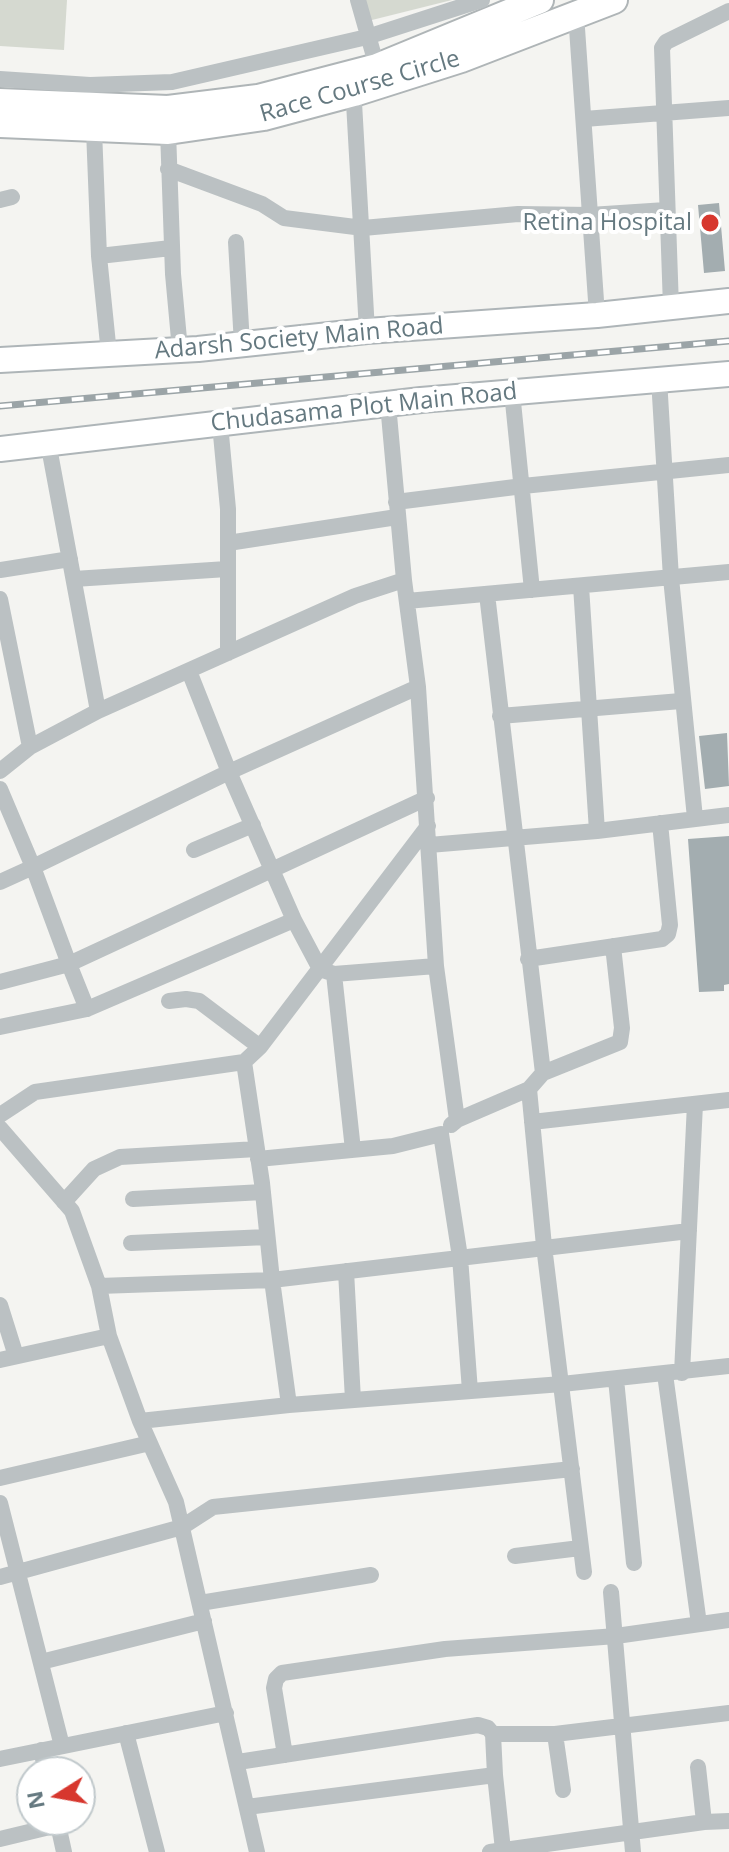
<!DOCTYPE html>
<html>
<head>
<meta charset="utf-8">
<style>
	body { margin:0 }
	#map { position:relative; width:729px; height:1852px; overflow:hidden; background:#f4f4f1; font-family:"Open Sans",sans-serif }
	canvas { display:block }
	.north { position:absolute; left:16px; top:1756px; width:80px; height:80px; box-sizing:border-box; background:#fff; border:2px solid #c1c9cc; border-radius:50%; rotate:259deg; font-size:22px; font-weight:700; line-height:32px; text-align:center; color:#657980 }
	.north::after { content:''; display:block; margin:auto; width:28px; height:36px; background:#d7372e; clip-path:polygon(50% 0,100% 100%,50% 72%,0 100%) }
</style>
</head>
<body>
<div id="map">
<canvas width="729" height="1852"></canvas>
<div class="north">N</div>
</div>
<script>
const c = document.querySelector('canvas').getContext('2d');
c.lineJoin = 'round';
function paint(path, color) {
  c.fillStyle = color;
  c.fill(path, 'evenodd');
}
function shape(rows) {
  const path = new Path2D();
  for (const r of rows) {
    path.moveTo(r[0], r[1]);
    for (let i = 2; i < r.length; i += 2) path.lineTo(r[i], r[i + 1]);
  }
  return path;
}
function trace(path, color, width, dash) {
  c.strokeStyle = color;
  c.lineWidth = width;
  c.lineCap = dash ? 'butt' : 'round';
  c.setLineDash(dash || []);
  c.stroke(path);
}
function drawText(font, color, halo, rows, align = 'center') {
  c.font = font + ' "Open Sans",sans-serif';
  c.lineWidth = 8;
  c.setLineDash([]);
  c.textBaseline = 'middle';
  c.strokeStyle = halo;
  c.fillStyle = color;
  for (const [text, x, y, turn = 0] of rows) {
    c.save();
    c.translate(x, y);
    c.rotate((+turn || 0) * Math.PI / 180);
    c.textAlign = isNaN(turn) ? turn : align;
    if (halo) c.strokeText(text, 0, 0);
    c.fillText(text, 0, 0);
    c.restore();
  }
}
paint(shape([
	[0,0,67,0,64,50,0,46],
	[358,0,452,0,364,22]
]), '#d5d9d0');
paint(shape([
	[719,203,725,271,704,273,698,205],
	[727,733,729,786,705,789,699,736],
	[729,836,729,984,724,985,724,991,699,992,688,839]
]), '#a3adb0');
const secondary = shape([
	[0,360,198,349,367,331,597,315,729,301],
	[0,449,421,400,729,374]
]);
const primary = shape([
	[0,102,168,109,258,98,377,67,540,0],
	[0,124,168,131,264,117,354,93,461,59,614,0]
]);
trace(secondary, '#aeb5b8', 28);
trace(primary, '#afb5b7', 30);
trace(shape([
	[358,0,377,67],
	[576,14,597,315],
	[0,79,90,85,172,82,367,37,482,0],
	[353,85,367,331],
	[584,119,729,108],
	[94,130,99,256,109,354],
	[168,131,173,274,180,350],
	[168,169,262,204,284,218,363,228,518,214,590,215,666,210],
	[0,200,12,197],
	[236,242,242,344],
	[99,256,171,248],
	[671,307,662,48,666,42,729,11],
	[659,379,671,578,695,818],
	[512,392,532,590],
	[388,404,404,580],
	[220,424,228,509,228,653],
	[396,502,523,486,729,465],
	[228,543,397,517],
	[0,570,70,559],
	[74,579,227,569],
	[581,586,597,831],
	[487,594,543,1073],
	[0,599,30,747,98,711,48,442],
	[407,601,729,572],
	[189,671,229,772,294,920,320,969,334,974,436,966],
	[98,711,355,596,404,580,418,687,436,966,457,1120],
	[500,716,681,701],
	[0,771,30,747],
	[0,789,33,867,229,772,418,687],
	[429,845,597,831,729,815],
	[194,850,253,825],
	[0,882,33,867,69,964,427,798],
	[528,959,662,939,668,934,670,925,660,823],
	[334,974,353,1150],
	[0,982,69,964,87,1009],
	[169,1001,186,999,199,1001,260,1047],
	[0,1027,87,1009,294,920],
	[529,1089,544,1246,584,1572],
	[0,1115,35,1092,244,1062,260,1047,428,826],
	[532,1122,729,1100],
	[451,1125,457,1120,529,1089,543,1073,620,1042,622,1028,613,946],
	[0,1128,72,1211,99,1286,109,1336,140,1421,176,1502,257,1852],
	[258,1159,393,1146,441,1134,460,1257,470,1391],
	[133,1199,263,1192],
	[64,1202,94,1169,120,1157,257,1149],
	[131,1243,267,1237],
	[346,1271,353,1400],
	[99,1286,272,1280,262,1183,244,1062],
	[0,1305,16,1356],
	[0,1360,109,1336],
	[682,1373,695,1104],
	[665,1374,699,1624],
	[616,1379,634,1563],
	[289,1405,272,1280,689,1231],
	[140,1421,289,1405,562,1384,729,1366],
	[0,1478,150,1443],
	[0,1503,62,1746],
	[515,1556,580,1548],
	[0,1577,182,1527,213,1507,572,1469],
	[611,1592,633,1852],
	[200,1603,371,1575],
	[41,1662,204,1621],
	[126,1733,157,1852],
	[493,1734,555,1734,729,1713],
	[555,1734,563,1790],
	[41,1750,46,1772],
	[285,1755,274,1688,276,1679,282,1673,445,1649,616,1636,729,1620],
	[0,1759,226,1713],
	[238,1762,478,1725,488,1728,493,1734,495,1775],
	[698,1767,704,1822],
	[247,1807,495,1775,503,1850],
	[57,1820,64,1852],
	[0,1839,58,1825],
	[490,1852,704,1822,729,1821]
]), '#bbc1c3', 16);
trace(secondary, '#fff', 24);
trace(primary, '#fff', 26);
const rail = shape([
	[0,406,729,341]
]);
trace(rail, '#9ba4a7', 7);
trace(rail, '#fff', 4, [12]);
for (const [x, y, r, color] of [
	[710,223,10,"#d7372e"]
]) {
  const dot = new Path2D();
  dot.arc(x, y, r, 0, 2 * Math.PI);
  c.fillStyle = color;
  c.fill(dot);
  trace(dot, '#fff', 3);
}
drawText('24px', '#657980', '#fff', [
	["Race Course Circle",360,87,-16],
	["Adarsh Society Main Road",299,339,-5],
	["Chudasama Plot Main Road",364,408,-6]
]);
drawText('24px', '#657980', '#fff', [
	["Retina Hospital",692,223]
], 'right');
</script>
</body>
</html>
